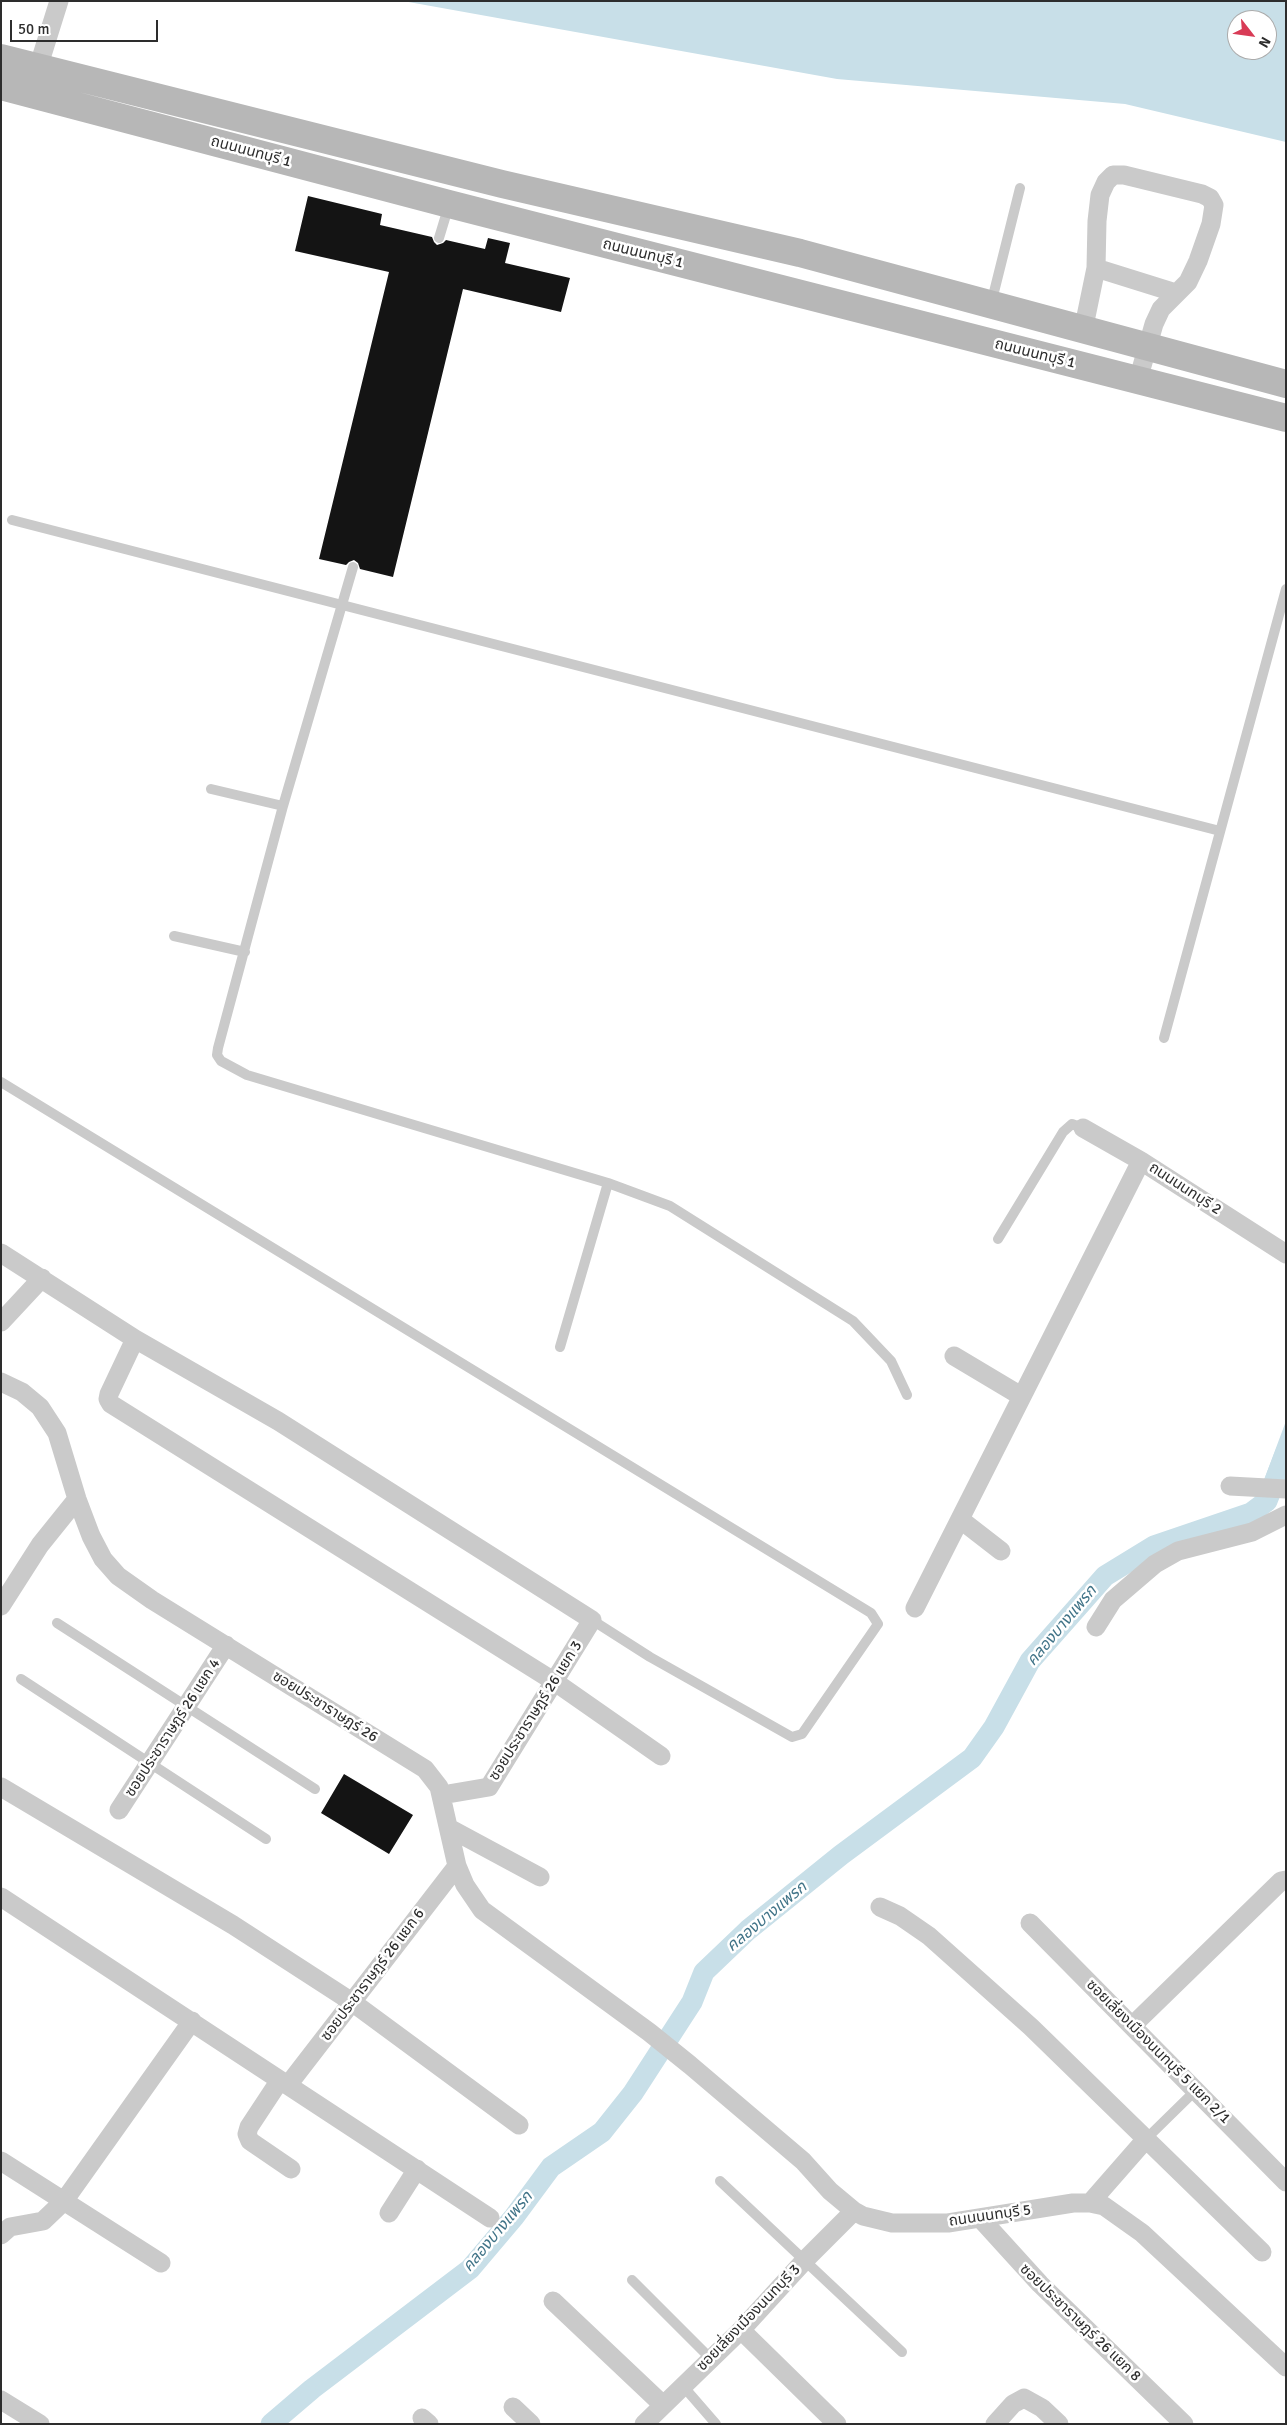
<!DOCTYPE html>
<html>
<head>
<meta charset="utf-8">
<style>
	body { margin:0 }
	#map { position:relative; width:1287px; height:2425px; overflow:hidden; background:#fff; font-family:Signika,sans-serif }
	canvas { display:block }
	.frame { position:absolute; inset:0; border:2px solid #2d2d2d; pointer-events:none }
	.north { position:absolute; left:1227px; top:10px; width:50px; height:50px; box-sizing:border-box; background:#fff; border:1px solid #ababab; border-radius:50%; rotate:120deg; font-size:14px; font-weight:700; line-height:20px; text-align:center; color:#2d2d2d }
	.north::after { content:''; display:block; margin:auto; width:18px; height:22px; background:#d83b56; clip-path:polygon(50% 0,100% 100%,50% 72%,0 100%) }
	.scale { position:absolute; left:10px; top:20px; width:148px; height:22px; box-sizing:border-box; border:2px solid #2d2d2d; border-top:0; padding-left:6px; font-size:15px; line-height:18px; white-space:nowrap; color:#2d2d2d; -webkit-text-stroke:4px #fff; paint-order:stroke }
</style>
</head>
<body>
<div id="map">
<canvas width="1287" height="2425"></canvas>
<div class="frame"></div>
<div class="north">N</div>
<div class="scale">50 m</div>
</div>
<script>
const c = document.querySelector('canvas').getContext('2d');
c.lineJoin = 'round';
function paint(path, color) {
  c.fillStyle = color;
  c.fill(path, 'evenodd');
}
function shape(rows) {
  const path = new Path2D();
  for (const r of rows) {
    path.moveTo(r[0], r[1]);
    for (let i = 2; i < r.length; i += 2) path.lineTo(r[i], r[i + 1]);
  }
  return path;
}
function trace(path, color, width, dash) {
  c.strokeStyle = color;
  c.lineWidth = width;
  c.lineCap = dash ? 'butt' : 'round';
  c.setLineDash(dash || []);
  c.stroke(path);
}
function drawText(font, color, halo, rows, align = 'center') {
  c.font = font + ' Signika,"Noto Sans Thai",sans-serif';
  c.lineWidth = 5;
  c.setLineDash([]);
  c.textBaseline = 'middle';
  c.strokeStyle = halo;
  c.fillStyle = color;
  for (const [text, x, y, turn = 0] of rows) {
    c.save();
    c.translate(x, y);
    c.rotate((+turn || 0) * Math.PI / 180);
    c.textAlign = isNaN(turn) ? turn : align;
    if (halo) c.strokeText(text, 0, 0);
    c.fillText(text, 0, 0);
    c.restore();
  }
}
paint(shape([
	[403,1,1286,1,1286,142,1125,104,837,79],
	[1237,20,1267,20,1267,50,1237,50],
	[1286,1421,1286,1484,1264,1480]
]), '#c8dfe8');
trace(shape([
	[271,2424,312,2389,470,2269,514,2217,551,2167,602,2132,633,2093,692,2002,704,1972,748,1930,841,1855,972,1758,994,1727,1030,1661,1105,1576,1154,1546,1251,1513,1267,1501,1286,1452]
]), '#c8dfe8', 21);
paint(shape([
	[308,196,382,214,380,225,432,237,434,242,437,245,443,243,446,240,485,249,488,238,510,243,505,263,570,278,561,312,463,289,393,577,360,569,358,563,354,560,349,562,346,565,319,559,389,272,295,251],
	[344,1774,413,1815,389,1854,321,1813]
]), '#141414');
trace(shape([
	[439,238,449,205],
	[991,304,1020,188],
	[12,520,1220,831],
	[353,567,283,806,218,1048,217,1055,221,1061,247,1075,608,1183,670,1206,853,1321,891,1361,907,1395],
	[211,789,283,806],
	[174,936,245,952],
	[1164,1038,1286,589],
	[1,1082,871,1613,878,1624,802,1734,792,1737,650,1657,592,1620],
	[998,1239,1063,1132,1072,1124,1083,1128],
	[560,1347,608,1183],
	[57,1623,315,1789],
	[21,1679,266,1839],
	[1146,2139,1196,2090],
	[720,2181,902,2352],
	[632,2280,711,2359],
	[683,2386,716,2424]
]), '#cacaca', 10);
trace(shape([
	[38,68,59,1],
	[1096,268,1176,293],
	[1083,331,1096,268,1097,221,1100,195,1106,182,1113,175,1124,175,1202,194,1210,198,1214,205,1211,224,1198,261,1188,282,1161,309,1154,324,1138,380],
	[1083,1128,1141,1161,1286,1254],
	[1,1253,135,1339,278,1421,592,1620,489,1787,442,1795],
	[1,1322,42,1278],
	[135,1339,109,1394,108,1399,111,1404,555,1682,661,1756],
	[954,1356,1021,1396],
	[1,1382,22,1392,40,1407,57,1433,77,1499,91,1536,103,1559,118,1576,152,1600,425,1769,439,1787,457,1866,465,1885,482,1910,649,2032,690,2065,803,2161,830,2191,854,2211,863,2216,892,2223,948,2223,1073,2203,1090,2203,1104,2206,1142,2233,1286,2367],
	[1230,1486,1286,1489],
	[961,1520,1001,1551],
	[1,1606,40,1545,77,1499],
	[915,1608,1141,1161],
	[1096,1627,1113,1600,1155,1564,1178,1551,1252,1532,1286,1515],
	[1,1787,233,1925,352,2002,519,2125],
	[119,1810,226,1645],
	[449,1828,540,1877],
	[1,1897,490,2218],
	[880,1907,900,1916,929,1936,1031,2027,1262,2252],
	[1030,1923,1286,2182],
	[1133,2025,1281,1881,1286,1880],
	[280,2080,249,2127,247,2134,250,2141,291,2169],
	[288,2085,457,1866],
	[1,2161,161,2263],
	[1090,2203,1146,2139],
	[389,2213,417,2169],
	[980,2218,1040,2284,1184,2424],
	[1,2235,10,2227,43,2221,64,2201,192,2021],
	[553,2301,663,2405],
	[741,2330,837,2424],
	[1,2400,40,2424],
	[513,2407,531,2424],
	[422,2418,429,2424],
	[644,2424,741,2330,806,2259,854,2211],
	[995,2424,1013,2404,1024,2398,1042,2408,1059,2424]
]), '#cacaca', 19);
trace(shape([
	[1,58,502,184,800,253,1286,384],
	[1,86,449,204,1286,418]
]), '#b7b7b7', 28);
drawText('15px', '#2d2d2d', '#fff', [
	["ถนนนนทบุรี 1",251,152,15],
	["ถนนนนทบุรี 1",643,254,14],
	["ถนนนนทบุรี 1",1035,354,14],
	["ถนนนนทบุรี 2",1185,1189,33],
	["ซอยประชาราษฎร์ 26",325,1707,32],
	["ซอยประชาราษฎร์ 26 แยก 3",536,1711,-58],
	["ซอยประชาราษฎร์ 26 แยก 4",173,1728,-57],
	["ซอยประชาราษฎร์ 26 แยก 6",373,1975,-53],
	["ซอยเลี่ยงเมืองนนทบุรี 5 แยก 2/1",1158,2052,45],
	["ถนนนนทบุรี 5",990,2216,-8],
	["ซอยเลี่ยงเมืองนนทบุรี 3",749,2318,-46],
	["ซอยประชาราษฎร์ 26 แยก 8",1080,2323,44]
]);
drawText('italic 16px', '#417488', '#fff', [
	["คลองบางแพรก",1062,1626,-50],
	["คลองบางแพรก",767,1917,-40],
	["คลองบางแพรก",498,2232,-50]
]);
</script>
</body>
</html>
